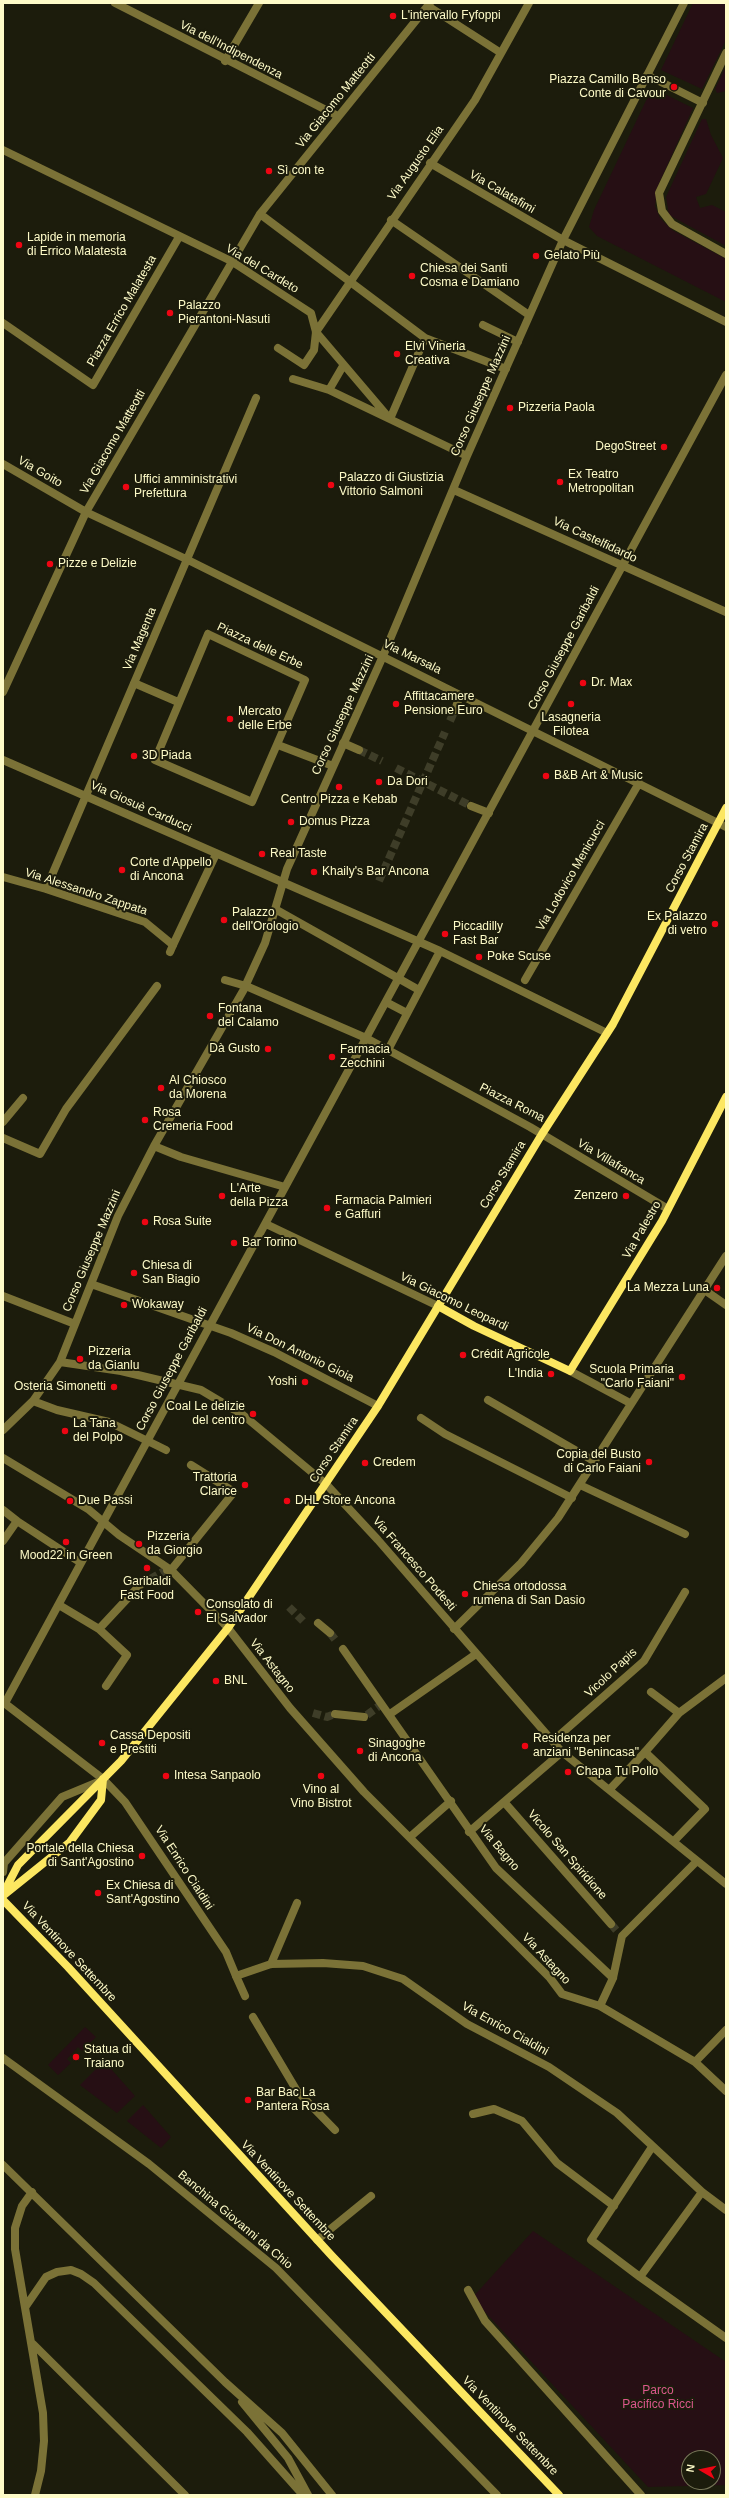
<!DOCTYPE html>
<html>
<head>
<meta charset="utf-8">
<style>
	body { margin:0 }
	#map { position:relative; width:729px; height:2498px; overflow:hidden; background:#1c1c0c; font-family:Helvetica,sans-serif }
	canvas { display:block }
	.frame { position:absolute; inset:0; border:4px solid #fefbc8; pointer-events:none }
	.north { position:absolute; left:681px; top:2450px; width:40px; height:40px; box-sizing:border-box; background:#1c1c0c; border:1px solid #767557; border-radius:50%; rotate:279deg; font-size:11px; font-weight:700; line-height:16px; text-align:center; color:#fefbc8 }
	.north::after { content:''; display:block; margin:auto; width:14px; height:18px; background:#ee0513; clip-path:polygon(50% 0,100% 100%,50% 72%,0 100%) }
</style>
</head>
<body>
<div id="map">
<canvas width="729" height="2498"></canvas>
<div class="frame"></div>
<div class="north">N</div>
</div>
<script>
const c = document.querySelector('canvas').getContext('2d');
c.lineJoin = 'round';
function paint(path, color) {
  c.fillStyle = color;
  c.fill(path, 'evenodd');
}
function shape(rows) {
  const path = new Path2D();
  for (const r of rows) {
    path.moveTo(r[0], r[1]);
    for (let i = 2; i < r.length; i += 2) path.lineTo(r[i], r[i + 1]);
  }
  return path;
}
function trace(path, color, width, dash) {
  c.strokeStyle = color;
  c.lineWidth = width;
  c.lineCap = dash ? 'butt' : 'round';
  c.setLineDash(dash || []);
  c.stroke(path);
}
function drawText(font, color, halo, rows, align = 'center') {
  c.font = font + ' Helvetica,sans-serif';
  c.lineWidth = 4;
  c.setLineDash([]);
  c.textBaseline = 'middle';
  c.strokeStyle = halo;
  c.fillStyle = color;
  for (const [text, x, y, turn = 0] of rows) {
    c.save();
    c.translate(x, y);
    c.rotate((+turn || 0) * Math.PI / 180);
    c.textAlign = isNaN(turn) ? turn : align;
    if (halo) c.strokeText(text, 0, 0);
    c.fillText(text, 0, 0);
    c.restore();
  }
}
paint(shape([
	[693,3,726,3,726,40,702,89,661,70],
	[726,66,726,91,717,93,715,89],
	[652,88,693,108,657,188,655,206,660,218,672,230,726,259,726,302,597,236,589,227,594,210],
	[702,119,706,119,711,135,723,158,706,194,696,197,700,208,712,205,726,212,726,246,669,215,666,197],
	[85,2027,96,2037,82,2051,78,2047,67,2059,71,2063,58,2075,48,2065],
	[104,2061,135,2096,117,2113,80,2085],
	[143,2105,171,2137,161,2148,127,2121],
	[533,2231,726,2362,726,2485,648,2487,472,2298],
	[689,2458,713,2458,713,2482,689,2482]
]), '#260f14');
trace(shape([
	[450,721,455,710],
	[359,750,382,761],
	[396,768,471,806],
	[379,881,445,732],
	[140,1585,164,1571],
	[289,1607,303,1621],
	[330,1633,337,1642],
	[313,1713,327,1717,335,1714],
	[367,1715,379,1706],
	[611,1924,617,1931]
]), '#3e3d28', 8, [8, 4]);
trace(shape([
	[278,348,304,365,314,350,316,332],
	[170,952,173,945],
	[3,1122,23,1098],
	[3,1138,40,1154,66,1109,157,986],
	[651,1692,679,1713],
	[674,1841,705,1809,645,1752,679,1713,726,1678],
	[3,1872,4,1863,62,1797,103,1780],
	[236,1976,245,1996],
	[253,2017,297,2091,335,2130],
	[3,2165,225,2382,282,2433,332,2495],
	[32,2192,22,2206,15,2228,15,2249,43,2413,44,2441,41,2471,35,2495],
	[317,2240,371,2196],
	[26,2306,46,2277,57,2272,71,2270,81,2274,94,2283,247,2432,303,2495],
	[33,2344,185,2495],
	[242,2402,288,2458,308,2495]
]), '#7b7237', 8);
trace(shape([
	[115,3,338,116],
	[428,6,501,53],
	[726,53,659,193,662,211,672,224,726,254],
	[225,61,259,3],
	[647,75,703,103],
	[3,150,231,261,311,313,316,332,390,419],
	[430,163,563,240,726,322],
	[260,214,425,338,506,369],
	[391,220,529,315],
	[3,323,93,385,179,237],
	[483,325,518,342],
	[316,332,475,100,529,3],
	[343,366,329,390,467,456],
	[293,379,329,390],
	[390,419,425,338],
	[3,464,86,512,186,559,726,827],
	[454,490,726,612],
	[208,634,305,680,252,802,155,760,208,634],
	[134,683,178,702],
	[3,692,86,512,260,214,430,3],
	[455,710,460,695],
	[343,743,359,750],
	[278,745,333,766],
	[3,760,440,951,607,1033],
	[471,806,489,813],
	[3,877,46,889,145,922,173,945,216,854],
	[46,889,256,398],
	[275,909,419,990],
	[225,980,246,986,366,1038,530,1127,668,1209],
	[525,980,639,783],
	[386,1002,407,1013],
	[388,1050,440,951],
	[154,1146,181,1157,285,1187],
	[266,1224,438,1306],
	[91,1284,231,1333,274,1352,378,1406],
	[706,1291,726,1305],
	[3,1296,75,1324],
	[60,1362,121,1371,201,1390,243,1415,326,1484,378,1540,562,1752,726,1884],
	[570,1371,630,1403],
	[488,1400,594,1461],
	[33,1401,57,1410,109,1422,166,1450],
	[421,1418,445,1434,572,1498],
	[3,1430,33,1401,60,1362,118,1216,154,1146,243,991,265,943,287,869,383,656,467,456,563,240,684,3],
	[3,1458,88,1509,119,1535,171,1570,228,1628,290,1708,364,1792,550,1978,562,1994,600,2006,695,2062,726,2091],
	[580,1485,685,1534],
	[3,1510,17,1521],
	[3,1541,17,1521,81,1563],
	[167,1570,171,1570,234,1492,191,1465],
	[59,1605,99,1629,140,1585],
	[318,1623,330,1633],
	[99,1629,127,1655,106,1686],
	[454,1629,521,1563,558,1518,726,1256],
	[343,1649,496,1868,613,1978],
	[3,1702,103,1779,125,1802,226,1952,236,1976,271,1964,323,1963,363,1966,403,1979,467,2024,549,2067,617,2113,702,2192,726,2210],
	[5,1703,726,375],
	[335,1714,364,1717],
	[390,1714,476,1654],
	[554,1740,644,1661,685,1592],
	[610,1789,645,1752],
	[505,1803,611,1924],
	[469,1832,562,1752],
	[410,1837,451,1801],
	[271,1964,297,1903],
	[600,2006,613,1978,622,1936,697,1861],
	[3,2058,149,2164,276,2268,497,2495],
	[695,2062,726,2030],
	[473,2114,494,2109,522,2121,557,2163,614,2206],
	[652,2147,591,2240,640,2277,702,2192],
	[640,2277,726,2338],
	[468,2290,485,2321,641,2495]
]), '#7b7237', 8);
trace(shape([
	[438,1306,474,1326,570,1371,662,1221,726,1097],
	[3,1894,18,1865,121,1761,228,1628,378,1406,542,1134,613,1024,726,808],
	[4,1895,70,1842,101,1800,103,1779],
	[3,1900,68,1967,332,2256,559,2495]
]), '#fce761', 8);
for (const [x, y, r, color] of [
	[393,16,4,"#ee0513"],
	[674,87,4,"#ee0513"],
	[269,171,4,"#ee0513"],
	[19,245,4,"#ee0513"],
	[536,256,4,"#ee0513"],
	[412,276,4,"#ee0513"],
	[170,313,4,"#ee0513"],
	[397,354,4,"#ee0513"],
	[510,408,4,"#ee0513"],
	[664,447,4,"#ee0513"],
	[560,482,4,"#ee0513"],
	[331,485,4,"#ee0513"],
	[126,487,4,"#ee0513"],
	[50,564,4,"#ee0513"],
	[583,683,4,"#ee0513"],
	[396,704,4,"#ee0513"],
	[571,704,4,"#ee0513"],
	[230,719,4,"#ee0513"],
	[134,756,4,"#ee0513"],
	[546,776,4,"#ee0513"],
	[379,782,4,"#ee0513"],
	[339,787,4,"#ee0513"],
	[291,822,4,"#ee0513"],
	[262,854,4,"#ee0513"],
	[122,870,4,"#ee0513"],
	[314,872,4,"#ee0513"],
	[224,920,4,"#ee0513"],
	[715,924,4,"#ee0513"],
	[445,934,4,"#ee0513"],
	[479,957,4,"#ee0513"],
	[210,1016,4,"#ee0513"],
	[268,1049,4,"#ee0513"],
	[332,1057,4,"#ee0513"],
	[161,1088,4,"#ee0513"],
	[145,1120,4,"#ee0513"],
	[222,1196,4,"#ee0513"],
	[626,1196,4,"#ee0513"],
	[327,1208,4,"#ee0513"],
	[145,1222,4,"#ee0513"],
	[234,1243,4,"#ee0513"],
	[134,1273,4,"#ee0513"],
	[717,1288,4,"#ee0513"],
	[124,1305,4,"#ee0513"],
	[463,1355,4,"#ee0513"],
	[80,1359,4,"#ee0513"],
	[551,1374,4,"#ee0513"],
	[682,1377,4,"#ee0513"],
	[305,1382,4,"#ee0513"],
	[114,1387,4,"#ee0513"],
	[253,1414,4,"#ee0513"],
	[65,1431,4,"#ee0513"],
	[649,1462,4,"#ee0513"],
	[365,1463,4,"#ee0513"],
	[245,1485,4,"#ee0513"],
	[70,1501,4,"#ee0513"],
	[287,1501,4,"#ee0513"],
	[66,1542,4,"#ee0513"],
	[139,1544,4,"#ee0513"],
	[147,1568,4,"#ee0513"],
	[465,1594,4,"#ee0513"],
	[198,1612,4,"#ee0513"],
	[216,1681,4,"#ee0513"],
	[102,1743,4,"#ee0513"],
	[525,1746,4,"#ee0513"],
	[360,1751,4,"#ee0513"],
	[568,1772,4,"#ee0513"],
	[166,1776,4,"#ee0513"],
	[321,1776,4,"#ee0513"],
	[142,1856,4,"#ee0513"],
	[98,1893,4,"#ee0513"],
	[76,2057,4,"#ee0513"],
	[248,2100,4,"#ee0513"]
]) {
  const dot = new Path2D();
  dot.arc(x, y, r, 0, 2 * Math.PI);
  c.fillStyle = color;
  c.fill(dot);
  trace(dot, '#1c1c0c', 1.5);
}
drawText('12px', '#fefbc8', '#1c1c0c', [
	["L'intervallo Fyfoppi",401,16],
	["Piazza Camillo Benso",666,80,"right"],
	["Conte di Cavour",666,94,"right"],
	["Sì con te",277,171],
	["Lapide in memoria",27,238],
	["di Errico Malatesta",27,252],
	["Gelato Più",544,256],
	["Chiesa dei Santi",420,269],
	["Cosma e Damiano",420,283],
	["Palazzo",178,306],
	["Pierantoni-Nasuti",178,320],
	["Elvì Vineria",405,347],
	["Creativa",405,361],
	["Pizzeria Paola",518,408],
	["DegoStreet",656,447,"right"],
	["Ex Teatro",568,475],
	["Metropolitan",568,489],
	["Palazzo di Giustizia",339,478],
	["Vittorio Salmoni",339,492],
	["Uffici amministrativi",134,480],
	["Prefettura",134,494],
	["Pizze e Delizie",58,564],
	["Dr. Max",591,683],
	["Affittacamere",404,697],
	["Pensione Euro",404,711],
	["Mercato",238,712],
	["delle Erbe",238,726],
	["Lasagneria",571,718,"center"],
	["Filotea",571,732,"center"],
	["3D Piada",142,756],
	["B&B Art & Music",554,776],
	["Da Dori",387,782],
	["Centro Pizza e Kebab",339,800,"center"],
	["Domus Pizza",299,822],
	["Real Taste",270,854],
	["Corte d'Appello",130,863],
	["di Ancona",130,877],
	["Khaily's Bar Ancona",322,872],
	["Palazzo",232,913],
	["dell'Orologio",232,927],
	["Ex Palazzo",707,917,"right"],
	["di vetro",707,931,"right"],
	["Piccadilly",453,927],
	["Fast Bar",453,941],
	["Poke Scuse",487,957],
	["Fontana",218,1009],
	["del Calamo",218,1023],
	["Dà Gusto",260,1049,"right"],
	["Farmacia",340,1050],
	["Zecchini",340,1064],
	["Al Chiosco",169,1081],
	["da Morena",169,1095],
	["Rosa",153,1113],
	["Cremeria Food",153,1127],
	["L'Arte",230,1189],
	["della Pizza",230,1203],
	["Zenzero",618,1196,"right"],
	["Farmacia Palmieri",335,1201],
	["e Gaffuri",335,1215],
	["Rosa Suite",153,1222],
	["Bar Torino",242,1243],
	["Chiesa di",142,1266],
	["San Biagio",142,1280],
	["La Mezza Luna",709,1288,"right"],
	["Wokaway",132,1305],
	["Pizzeria",88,1352],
	["da Gianlu",88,1366],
	["Crédit Agricole",471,1355],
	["Scuola Primaria",674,1370,"right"],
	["\"Carlo Faiani\"",674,1384,"right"],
	["L'India",543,1374,"right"],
	["Yoshi",297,1382,"right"],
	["Osteria Simonetti",106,1387,"right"],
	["Coal Le delizie",245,1407,"right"],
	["del centro",245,1421,"right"],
	["La Tana",73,1424],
	["del Polpo",73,1438],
	["Copia del Busto",641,1455,"right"],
	["di Carlo Faiani",641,1469,"right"],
	["Credem",373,1463],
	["Trattoria",237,1478,"right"],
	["Clarice",237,1492,"right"],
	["Due Passi",78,1501],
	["DHL Store Ancona",295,1501],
	["Pizzeria",147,1537],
	["da Giorgio",147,1551],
	["Mood22 in Green",66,1556,"center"],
	["Garibaldi",147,1582,"center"],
	["Fast Food",147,1596,"center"],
	["Chiesa ortodossa",473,1587],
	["rumena di San Dasio",473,1601],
	["Consolato di",206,1605],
	["El Salvador",206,1619],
	["BNL",224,1681],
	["Cassa Depositi",110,1736],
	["e Prestiti",110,1750],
	["Residenza per",533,1739],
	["anziani \"Benincasa\"",533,1753],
	["Sinagoghe",368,1744],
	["di Ancona",368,1758],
	["Chapa Tu Pollo",576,1772],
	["Intesa Sanpaolo",174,1776],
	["Vino al",321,1790,"center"],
	["Vino Bistrot",321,1804,"center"],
	["Portale della Chiesa",134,1849,"right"],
	["di Sant'Agostino",134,1863,"right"],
	["Ex Chiesa di",106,1886],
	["Sant'Agostino",106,1900],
	["Statua di",84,2050],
	["Traiano",84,2064],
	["Bar Bac La",256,2093],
	["Pantera Rosa",256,2107]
], 'left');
drawText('12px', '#fefbc8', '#1c1c0c', [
	["Via dell'Indipendenza",231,50,27],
	["Via Giacomo Matteotti",336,101,-51],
	["Via Augusto Elia",416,163,-55],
	["Via Calatafimi",502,192,30],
	["Via del Cardeto",262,269,31],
	["Piazza Errico Malatesta",122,311,-60],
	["Corso Giuseppe Mazzini",481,396,-66],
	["Via Giacomo Matteotti",113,442,-60],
	["Via Goito",40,472,30],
	["Via Castelfidardo",595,540,25],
	["Via Magenta",140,639,-67],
	["Piazza delle Erbe",260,646,25],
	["Corso Giuseppe Garibaldi",564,648,-62],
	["Via Marsala",412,657,26],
	["Corso Giuseppe Mazzini",343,715,-65],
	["Via Giosuè Carducci",141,807,24],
	["Corso Stamira",687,858,-62],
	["Via Lodovico Menicucci",571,876,-60],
	["Via Alessandro Zappata",86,892,18],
	["Piazza Roma",512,1103,27],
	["Via Villafranca",611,1162,31],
	["Corso Stamira",503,1175,-59],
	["Via Palestro",642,1230,-60],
	["Corso Giuseppe Mazzini",92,1251,-67],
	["Via Giacomo Leopardi",454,1302,26],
	["Via Don Antonio Gioia",300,1353,26],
	["Corso Giuseppe Garibaldi",172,1369,-62],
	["Corso Stamira",334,1450,-56],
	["Via Francesco Podesti",414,1564,49],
	["Via Astagno",272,1666,52],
	["Vicolo Papis",611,1673,-43],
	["Via Bagno",499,1848,50],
	["Vicolo San Spiridione",567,1855,49],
	["Via Enrico Cialdini",184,1868,57],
	["Via Ventinove Settembre",69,1952,47],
	["Via Astagno",546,1959,47],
	["Via Enrico Cialdini",505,2029,29],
	["Via Ventinove Settembre",288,2191,47],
	["Banchina Giovanni da Chio",235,2220,40],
	["Via Ventinove Settembre",510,2426,46]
]);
drawText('12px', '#db578d', '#1c1c0c', [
	["Parco",658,2391],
	["Pacifico Ricci",658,2405]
]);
</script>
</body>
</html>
